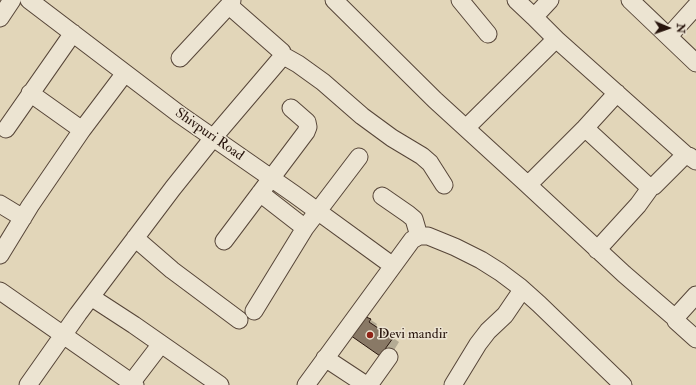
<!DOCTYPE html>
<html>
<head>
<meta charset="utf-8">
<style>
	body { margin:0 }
	#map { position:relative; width:696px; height:385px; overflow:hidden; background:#e2d6b9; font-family:"IM FELL Double Pica",serif }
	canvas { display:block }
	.north { position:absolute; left:648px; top:8px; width:40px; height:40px; -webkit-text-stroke:3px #ece4d2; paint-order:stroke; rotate:92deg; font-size:11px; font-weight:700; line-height:16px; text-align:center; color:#28150d }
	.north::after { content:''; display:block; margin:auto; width:14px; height:18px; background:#28150d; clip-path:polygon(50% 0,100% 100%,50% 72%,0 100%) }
</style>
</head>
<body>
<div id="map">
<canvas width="696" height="385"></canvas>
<div class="north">N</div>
</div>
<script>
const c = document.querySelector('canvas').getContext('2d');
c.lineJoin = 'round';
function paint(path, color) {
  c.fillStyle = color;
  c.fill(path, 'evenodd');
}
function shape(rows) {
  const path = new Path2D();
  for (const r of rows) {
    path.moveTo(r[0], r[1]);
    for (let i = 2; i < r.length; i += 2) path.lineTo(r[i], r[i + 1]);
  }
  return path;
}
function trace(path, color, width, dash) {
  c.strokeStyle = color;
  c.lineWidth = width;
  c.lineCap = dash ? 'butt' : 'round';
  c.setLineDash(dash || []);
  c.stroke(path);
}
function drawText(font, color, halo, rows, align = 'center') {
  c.font = font + ' "IM FELL Double Pica",serif';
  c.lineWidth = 3;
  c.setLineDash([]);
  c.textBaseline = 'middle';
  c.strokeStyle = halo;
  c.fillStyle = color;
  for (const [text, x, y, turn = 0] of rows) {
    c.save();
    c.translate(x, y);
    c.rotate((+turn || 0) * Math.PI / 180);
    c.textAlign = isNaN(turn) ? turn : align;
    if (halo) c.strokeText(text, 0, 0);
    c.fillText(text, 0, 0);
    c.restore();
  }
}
paint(shape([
	[371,320,377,324,376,326,399,342,388,360,367,326]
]), '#0003');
const building = shape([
	[361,315,371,319,369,322,393,338,380,356,347,333,361,315]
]);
paint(building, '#897966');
trace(building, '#28150d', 1);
const minor = shape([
	[29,0,179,114,294,194,393,266],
	[334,0,435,100,528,185],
	[460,0,488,34],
	[516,0,534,17],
	[550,0,536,15,535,18,556,39,686,155],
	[630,0,696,63],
	[0,18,12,0],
	[669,36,696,6],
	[282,55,298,64,323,82,362,116,392,138,422,156,430,163,444,185],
	[180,58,231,3],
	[30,93,82,130],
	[617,93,585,128,528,185,624,274,675,318],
	[466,128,556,39],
	[585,128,649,187,654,186,684,156,689,156,696,161],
	[6,129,73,33],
	[260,193,305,228],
	[382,196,408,214,414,219,419,236],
	[0,204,23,218],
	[135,238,172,270,239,320],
	[224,241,306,132,308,127,307,122,291,108],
	[597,250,638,205,651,187],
	[0,255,30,206,82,130,125,73],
	[0,291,135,385],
	[696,295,675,318,676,321,696,339],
	[91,297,134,325,220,385],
	[254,311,305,228,359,157],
	[325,358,366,385],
	[132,382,161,344],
	[28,385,78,314,173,188,213,138,282,57,282,52,233,9,231,6,232,0],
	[306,385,412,240,419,236,428,236,455,247,481,260,500,272,520,287,539,304,623,385],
	[369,385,389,357],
	[453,385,478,344,488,331,505,315,522,290]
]);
trace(minor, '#564538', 19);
trace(minor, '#ece4d2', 17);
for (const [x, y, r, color] of [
	[370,335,4,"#8f2418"]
]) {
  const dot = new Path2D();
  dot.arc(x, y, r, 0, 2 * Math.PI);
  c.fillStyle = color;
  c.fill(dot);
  trace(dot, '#ece4d2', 1.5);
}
drawText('14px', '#28150d', '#ece4d2', [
	["Shivpuri Road",209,135,35]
]);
drawText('14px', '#28150d', '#ece4d2', [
	["Devi mandir",378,335]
], 'left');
</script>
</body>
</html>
